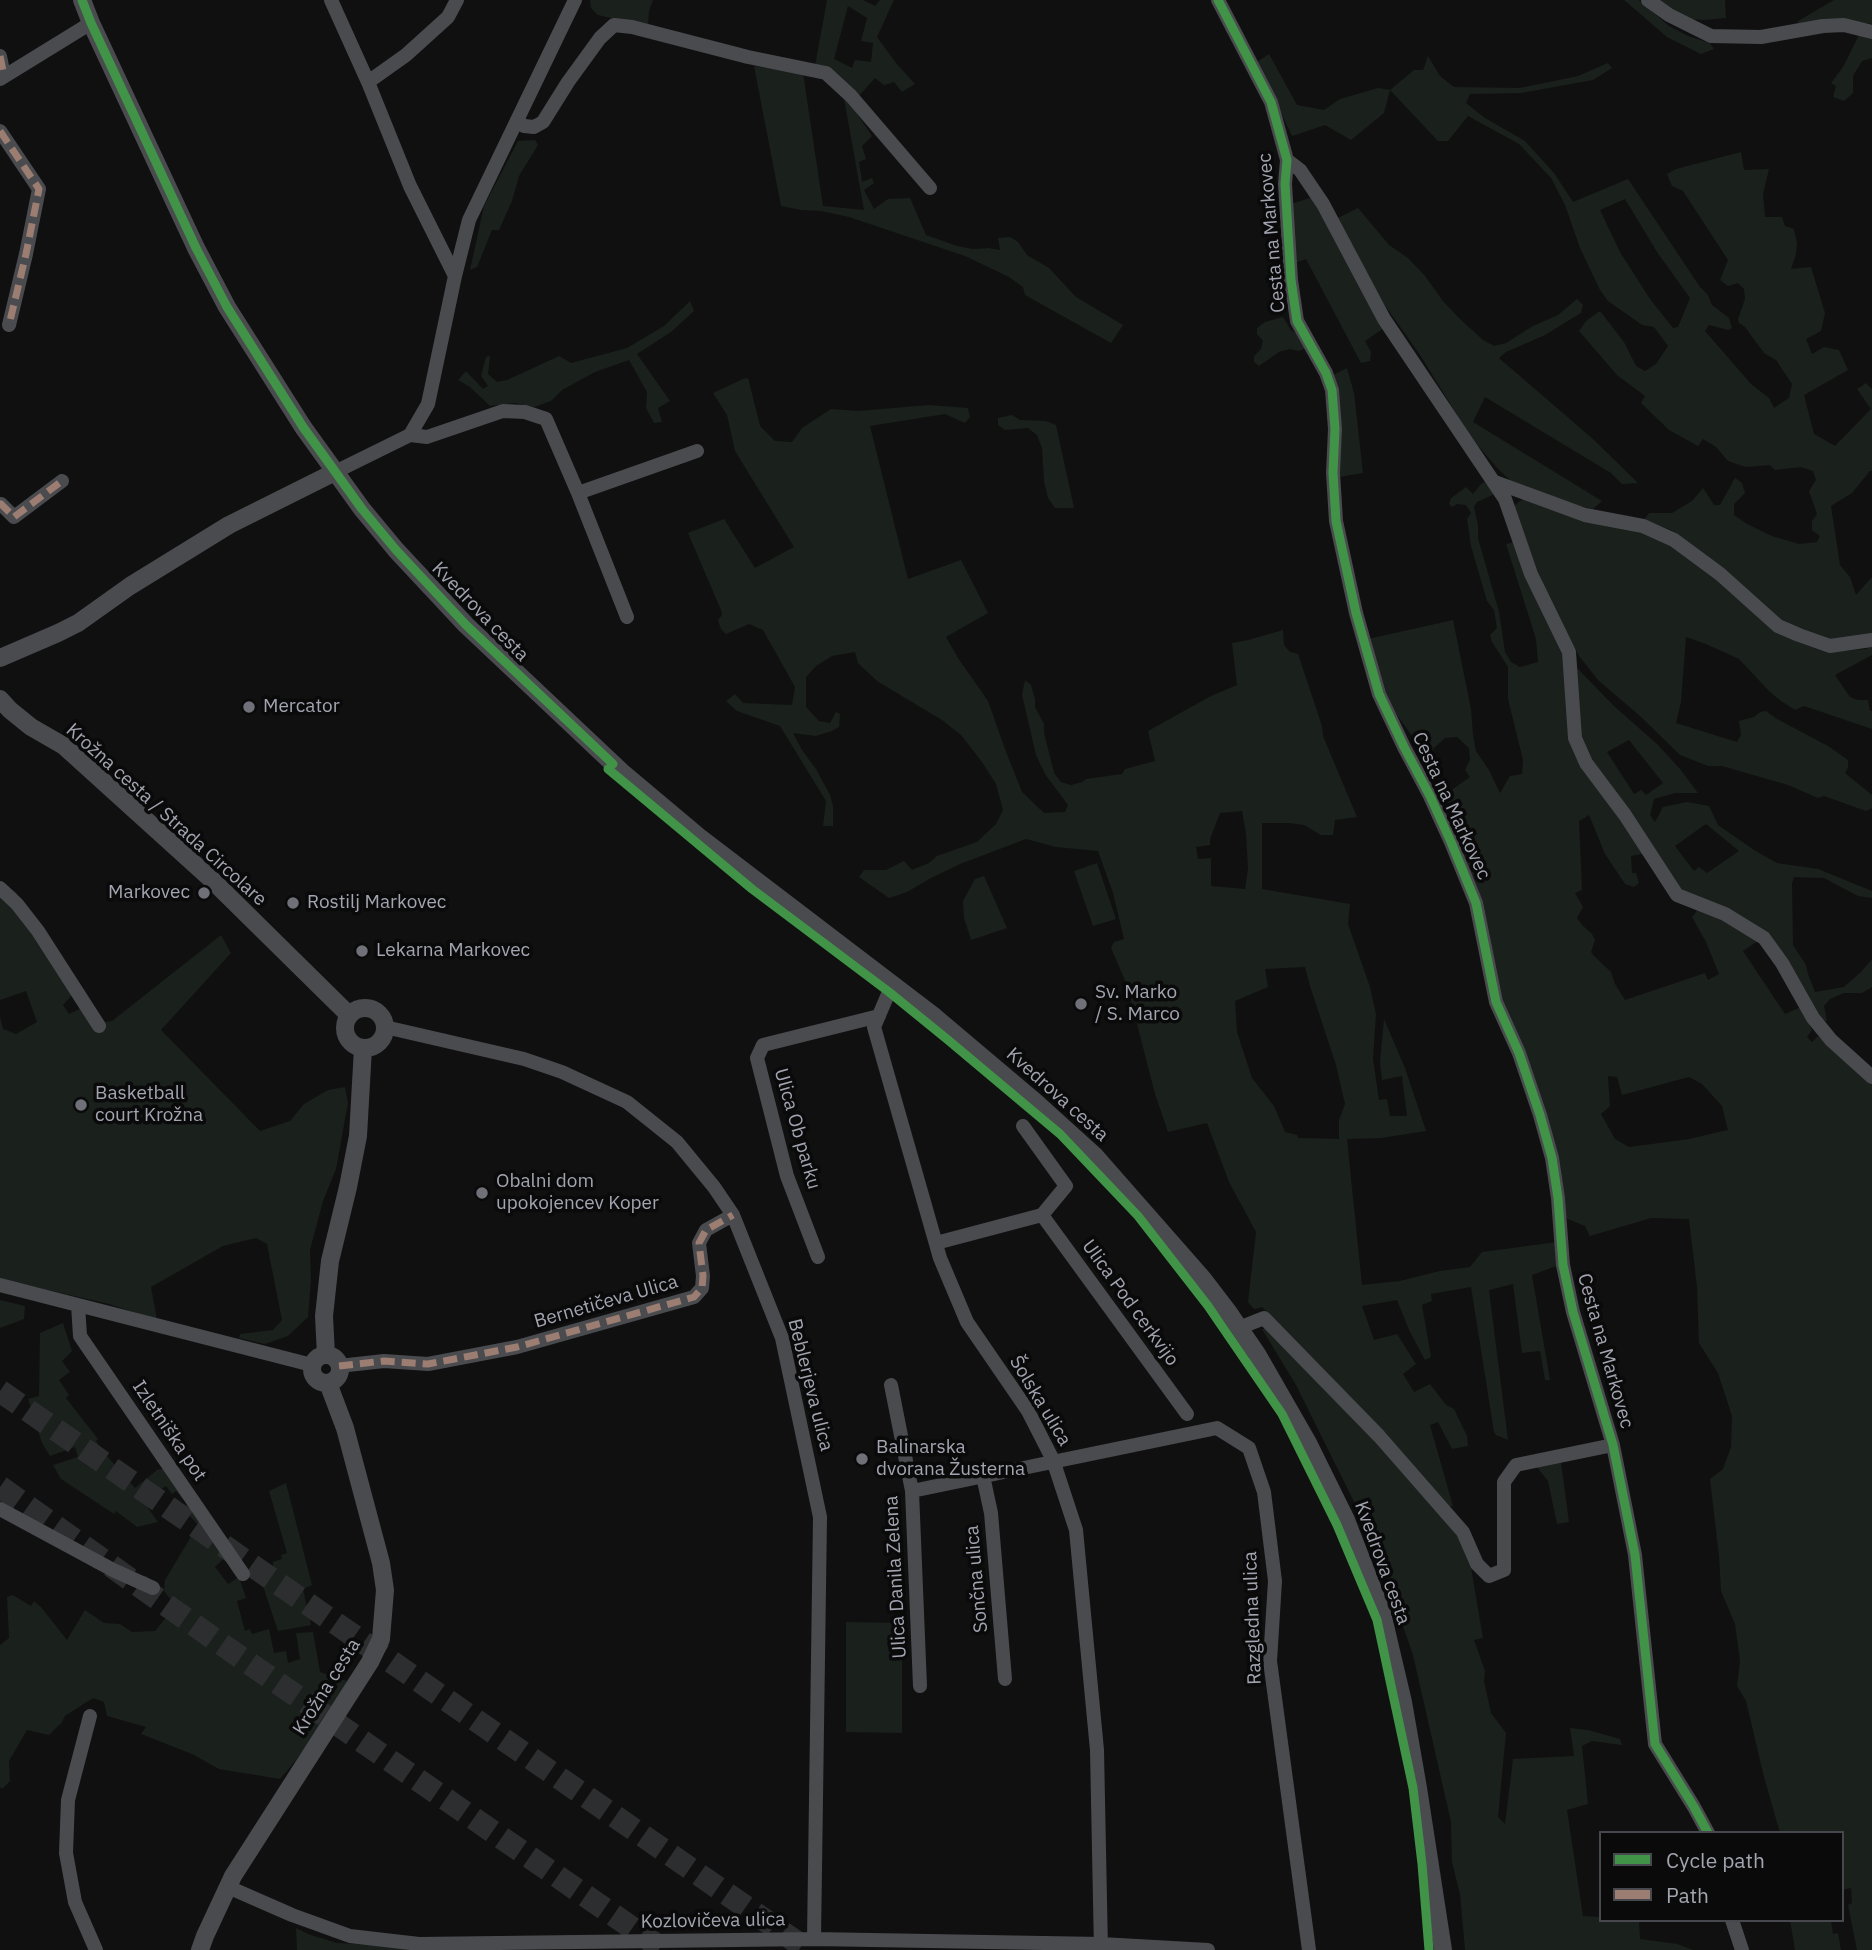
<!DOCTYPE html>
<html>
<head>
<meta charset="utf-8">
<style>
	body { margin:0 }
	#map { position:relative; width:1872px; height:1950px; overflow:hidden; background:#101010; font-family:"IBM Plex Sans",sans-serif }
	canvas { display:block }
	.legend { position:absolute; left:1599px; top:1831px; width:245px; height:91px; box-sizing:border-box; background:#0b0a0b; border:2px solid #47484d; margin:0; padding:9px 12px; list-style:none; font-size:21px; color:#a2a4b0 }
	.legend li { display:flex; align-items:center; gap:14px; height:35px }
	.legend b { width:35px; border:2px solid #47484d }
</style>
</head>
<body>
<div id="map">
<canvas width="1872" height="1950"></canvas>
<ul class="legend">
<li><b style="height:9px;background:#419447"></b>Cycle path</li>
<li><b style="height:9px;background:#9b7d72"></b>Path</li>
</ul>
</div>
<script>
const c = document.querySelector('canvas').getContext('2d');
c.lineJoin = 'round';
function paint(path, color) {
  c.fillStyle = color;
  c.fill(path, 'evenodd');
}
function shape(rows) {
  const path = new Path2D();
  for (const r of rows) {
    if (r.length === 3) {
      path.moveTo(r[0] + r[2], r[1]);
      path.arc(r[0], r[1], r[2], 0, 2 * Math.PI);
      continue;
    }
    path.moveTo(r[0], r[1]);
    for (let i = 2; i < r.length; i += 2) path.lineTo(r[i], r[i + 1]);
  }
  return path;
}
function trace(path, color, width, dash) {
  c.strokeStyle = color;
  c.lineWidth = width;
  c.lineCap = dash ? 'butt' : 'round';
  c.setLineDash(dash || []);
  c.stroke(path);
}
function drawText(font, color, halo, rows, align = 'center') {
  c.font = font + ' "IBM Plex Sans",sans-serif';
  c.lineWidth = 7;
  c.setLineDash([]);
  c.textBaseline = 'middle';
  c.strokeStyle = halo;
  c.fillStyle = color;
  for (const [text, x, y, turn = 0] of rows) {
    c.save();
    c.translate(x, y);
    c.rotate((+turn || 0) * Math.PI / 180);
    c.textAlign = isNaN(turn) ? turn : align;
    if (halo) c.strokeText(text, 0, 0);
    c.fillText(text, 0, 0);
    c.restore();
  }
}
paint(shape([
	[590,0,653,0,649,11,648,27,598,15,591,8],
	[827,0,863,0,875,6,880,0,894,0,877,37,896,63,915,84,902,92,894,82,884,85,875,78,858,97,815,66],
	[848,6,867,18,861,41,873,43,871,62,855,60,852,68,834,59],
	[1624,0,1639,0,1669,26,1688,36,1710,43,1714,49,1701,54,1667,37],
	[1654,0,1725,0,1726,18,1703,20,1688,19],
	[1834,0,1872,0,1872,24,1844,20,1799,28,1798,21],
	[1859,35,1872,39,1872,58,1862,61,1853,76,1853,93,1844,101,1833,97,1836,86,1831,83,1843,67],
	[1269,54,1297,105,1324,110,1340,99,1368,91,1378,88,1390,90,1414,70,1423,70,1428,56,1440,76,1454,87,1520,88,1578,76,1608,63,1612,68,1593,80,1521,93,1470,94,1466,103,1485,118,1525,141,1554,173,1573,202,1628,179,1700,287,1708,295,1712,305,1729,318,1732,328,1728,330,1709,325,1705,331,1751,384,1769,398,1774,408,1789,398,1792,384,1776,360,1764,353,1745,327,1739,323,1738,319,1745,299,1744,289,1738,283,1728,286,1720,280,1728,260,1683,191,1672,186,1667,174,1676,169,1741,152,1744,170,1769,169,1763,194,1765,217,1782,217,1785,226,1794,229,1797,243,1796,254,1791,269,1811,267,1825,313,1821,331,1806,339,1812,354,1824,347,1839,350,1848,370,1804,395,1814,434,1835,446,1871,409,1857,389,1866,383,1872,389,1872,471,1870,471,1852,493,1831,506,1840,565,1850,577,1856,595,1872,577,1872,636,1836,642,1816,638,1771,615,1691,544,1671,530,1644,520,1649,513,1672,513,1692,501,1703,488,1714,505,1720,505,1735,478,1742,483,1745,493,1734,504,1734,515,1747,524,1772,536,1799,544,1817,542,1820,536,1812,530,1812,521,1817,514,1809,491,1816,480,1813,471,1801,467,1775,470,1770,465,1746,467,1728,461,1716,447,1703,439,1698,446,1669,430,1641,403,1645,396,1617,375,1579,331,1586,321,1600,311,1624,342,1636,366,1645,371,1656,364,1668,346,1654,327,1642,325,1608,301,1600,290,1580,248,1565,205,1551,178,1519,144,1468,116,1448,141,1438,141,1390,90,1384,113,1351,140,1325,125,1292,136,1257,62],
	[1625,199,1657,252,1690,298,1678,327,1673,328,1650,299,1620,252,1600,210],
	[754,66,803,73,823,206,864,210,843,93,872,136,862,146,866,159,859,162,862,182,872,178,874,183,864,190,874,209,888,199,910,198,926,235,957,246,973,249,988,248,1000,250,998,238,1010,237,1018,242,1027,255,1049,268,1076,297,1123,325,1111,343,1025,295,1023,287,1009,277,965,256,849,217,821,211,801,210,781,206],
	[535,140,538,145,519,176,512,201,499,230,492,230,477,267,470,270,484,206,518,141],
	[1313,197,1387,326,1365,341,1371,352,1370,361,1361,363,1306,259,1295,263,1291,204],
	[1358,208,1389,245,1408,258,1425,276,1443,301,1460,319,1483,340,1494,346,1506,343,1533,326,1558,315,1577,299,1583,305,1581,313,1545,335,1506,352,1499,358,1593,439,1638,483,1622,484,1611,473,1485,397,1473,422,1602,501,1593,509,1577,505,1511,481,1499,470,1472,439,1420,355,1384,304,1336,219],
	[690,301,694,311,671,332,637,354,670,401,658,408,662,422,654,423,646,408,647,392,629,360,595,372,562,390,551,401,534,407,515,403,490,406,470,387,458,380,466,371,483,389,488,386,481,376,486,357,490,356,488,374,497,382,507,380,559,356,571,363,627,348,664,326],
	[1283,317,1291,330,1298,335,1306,348,1299,351,1290,349,1279,352,1259,366,1254,362,1254,356,1261,349,1263,341,1257,334,1257,328,1265,322],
	[1347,368,1354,393,1363,473,1339,477,1333,375],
	[748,378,760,426,775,441,792,442,802,428,831,409,858,411,929,405,968,408,970,417,965,423,945,414,870,426,908,579,961,560,988,613,946,637,958,658,988,701,1005,749,1022,792,1044,813,1065,812,1068,805,1045,774,1036,755,1022,695,1025,680,1031,685,1035,699,1035,707,1044,724,1044,733,1054,773,1061,782,1071,785,1082,782,1086,779,1122,774,1125,769,1155,761,1148,731,1211,696,1237,685,1232,643,1248,640,1283,630,1284,645,1290,652,1298,654,1322,726,1323,736,1357,817,1335,820,1333,835,1321,835,1304,825,1290,823,1262,823,1262,889,1350,904,1348,924,1370,987,1376,1014,1373,1059,1379,1100,1387,1099,1390,1116,1407,1116,1402,1076,1382,1080,1380,1062,1384,1019,1405,1068,1426,1131,1381,1138,1347,1139,1362,1285,1400,1281,1440,1271,1470,1267,1482,1252,1557,1242,1559,1265,1532,1275,1550,1380,1545,1380,1540,1351,1522,1353,1513,1284,1489,1290,1508,1440,1496,1435,1494,1432,1471,1287,1431,1294,1432,1301,1422,1305,1431,1357,1425,1360,1409,1330,1397,1300,1362,1306,1374,1340,1397,1334,1416,1364,1403,1374,1414,1392,1430,1384,1446,1405,1454,1409,1467,1436,1468,1446,1452,1449,1438,1422,1430,1425,1453,1506,1447,1507,1328,1376,1262,1307,1254,1309,1248,1302,1256,1232,1229,1182,1207,1123,1168,1132,1155,1094,1127,985,1111,948,1114,942,1124,939,1113,893,1098,851,1056,847,1026,839,960,864,931,878,907,892,889,898,859,877,864,870,886,870,904,861,912,870,929,863,937,856,977,842,996,824,1003,810,996,784,982,762,961,735,942,720,877,681,858,663,855,652,832,656,816,666,806,677,806,707,819,721,830,723,836,712,840,714,839,727,832,731,816,736,793,733,802,750,816,769,830,795,833,806,833,826,823,826,826,801,780,726,737,711,726,701,735,694,743,703,792,705,795,687,763,630,749,624,726,634,721,629,718,620,722,615,721,610,688,533,724,519,755,568,794,547,735,451,727,415,713,393,743,379],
	[1242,811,1246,833,1248,869,1245,889,1211,886,1211,858,1198,859,1196,847,1210,845,1210,839,1220,813],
	[1305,967,1310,986,1336,1065,1345,1104,1339,1120,1339,1139,1298,1138,1297,1135,1285,1132,1274,1106,1252,1078,1237,1032,1235,1001,1268,987,1265,969],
	[1012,415,1020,420,1046,421,1056,425,1074,508,1055,508,1048,498,1044,481,1042,448,1037,435,1028,428,1005,430,998,425,998,418],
	[1490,479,1495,494,1477,502,1474,507,1478,525,1478,538,1499,612,1505,652,1511,662,1520,667,1538,662,1536,639,1506,544,1515,542,1566,656,1576,757,1586,775,1599,785,1647,853,1631,856,1632,873,1636,873,1639,883,1634,887,1625,884,1605,854,1589,815,1579,821,1582,890,1575,893,1583,907,1577,918,1582,925,1592,934,1595,940,1591,952,1594,956,1611,972,1615,984,1625,1000,1705,973,1708,980,1719,974,1706,942,1692,917,1699,908,1761,939,1743,951,1785,1014,1801,1007,1812,1030,1807,1037,1812,1042,1818,1036,1872,1080,1872,1950,1857,1950,1848,1905,1852,1903,1851,1888,1842,1890,1842,1833,1780,1833,1764,1777,1746,1701,1737,1686,1740,1661,1735,1624,1721,1591,1719,1556,1710,1479,1723,1469,1731,1447,1732,1416,1718,1373,1699,1343,1697,1287,1689,1219,1651,1218,1590,1236,1585,1226,1563,1217,1504,1007,1480,899,1454,826,1443,803,1452,797,1450,791,1470,777,1465,770,1470,760,1469,748,1457,737,1445,738,1434,748,1431,755,1427,758,1420,741,1413,737,1390,706,1368,639,1453,620,1471,709,1473,735,1476,751,1489,770,1500,793,1510,776,1522,774,1523,760,1508,699,1508,667,1492,642,1490,635,1497,628,1494,610,1487,601,1471,546,1467,519,1471,513,1466,505,1457,504,1452,507,1449,504,1451,498,1466,487,1473,494,1481,484],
	[1608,1076,1617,1077,1622,1095,1689,1077,1702,1084,1722,1106,1728,1130,1689,1139,1629,1147,1615,1139,1601,1114,1610,1106],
	[1523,499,1644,533,1670,543,1712,573,1737,597,1830,652,1866,649,1872,646,1872,655,1835,675,1850,697,1858,700,1868,700,1870,711,1872,711,1872,729,1804,706,1795,710,1781,701,1769,691,1739,659,1706,644,1686,637,1681,702,1676,723,1737,742,1741,735,1739,721,1754,717,1760,712,1766,711,1777,719,1828,746,1848,760,1848,768,1845,773,1872,795,1872,808,1866,811,1824,796,1818,798,1788,785,1722,766,1708,766,1680,755,1640,716,1598,680,1579,656,1549,599,1512,507],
	[1576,667,1614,706,1658,745,1680,769,1698,793,1675,793,1654,799,1650,815,1655,822,1663,807,1687,802,1709,806,1718,825,1754,850,1777,863,1818,869,1872,891,1872,898,1858,896,1824,878,1794,877,1792,884,1793,945,1806,965,1808,974,1815,992,1844,987,1861,972,1872,959,1872,987,1862,993,1844,993,1830,999,1824,1006,1827,1021,1821,1022,1766,933,1681,891,1581,746],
	[1629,740,1663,783,1646,795,1641,790,1634,794,1607,752],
	[1706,824,1739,851,1707,873,1699,867,1694,871,1675,846],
	[1097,863,1116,919,1093,926,1074,871],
	[984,876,1007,928,971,940,964,918,963,901,975,879],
	[0,884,15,891,41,930,73,994,63,1005,69,1014,86,1006,104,1022,112,1021,221,935,231,953,161,1030,260,1131,290,1121,304,1104,328,1090,345,1087,348,1103,336,1169,323,1201,310,1250,311,1279,308,1317,288,1336,265,1344,239,1338,240,1334,273,1330,282,1320,267,1244,256,1238,223,1246,151,1287,157,1320,109,1304,0,1279,0,1017,3,1029,16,1034,37,1022,26,991,0,1000],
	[0,1300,25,1306,24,1319,0,1328],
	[63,1323,72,1351,62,1361,70,1372,59,1380,69,1395,66,1398,98,1439,96,1441,107,1456,135,1488,157,1470,166,1468,225,1557,215,1567,228,1584,239,1577,246,1598,237,1601,245,1631,250,1629,252,1634,269,1629,274,1653,286,1651,288,1663,300,1659,296,1633,313,1632,320,1672,347,1681,333,1707,297,1759,280,1779,219,1769,192,1754,141,1734,146,1727,107,1716,104,1702,93,1698,65,1716,62,1722,49,1735,27,1730,9,1761,10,1781,2,1789,0,1787,0,1645,9,1638,7,1597,13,1595,31,1606,34,1601,41,1607,67,1640,85,1610,104,1623,120,1624,132,1632,155,1631,168,1615,177,1608,164,1591,165,1580,198,1525,187,1513,189,1511,185,1506,187,1504,176,1491,172,1494,166,1486,143,1501,158,1522,137,1527,116,1511,114,1514,61,1479,53,1465,78,1457,75,1447,50,1456,42,1443,28,1399,39,1396,40,1333],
	[1262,1329,1267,1329,1337,1398,1442,1516,1468,1550,1483,1638,1474,1640,1485,1671,1484,1681,1491,1713,1506,1733,1498,1817,1505,1824,1513,1759,1574,1756,1570,1728,1588,1730,1620,1739,1622,1745,1592,1741,1582,1746,1588,1804,1567,1810,1583,1916,1601,1917,1601,1920,1639,1920,1640,1939,1677,1944,1693,1950,1465,1950,1460,1894,1452,1862,1451,1822,1413,1655,1373,1540,1296,1385],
	[1561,1462,1569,1522,1557,1524,1548,1481,1536,1466],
	[286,1483,312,1585,303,1589,311,1625,278,1631,257,1568,273,1566,273,1562,282,1559,281,1555,287,1553,269,1491],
	[846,1622,902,1623,902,1733,846,1732],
	[1790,1920,1831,1920,1833,1934,1838,1933,1841,1950,1795,1950],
	[296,1928,308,1934,337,1943,485,1950,297,1950]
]), '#1a201c');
trace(shape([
	[0,1391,808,1950],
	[0,1487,217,1641,664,1950]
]), '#2d2e30', 23, [23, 11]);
trace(shape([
	[331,0,368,82,410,186,455,276],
	[1218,0,1271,102,1287,160,1285,184,1291,280,1297,321,1326,373,1332,390,1335,429,1333,473,1336,521,1356,613,1379,694,1404,747,1430,796,1451,842,1476,903,1496,1002,1519,1053,1540,1115,1552,1158,1558,1198,1563,1265,1573,1312,1613,1445,1635,1555,1655,1744,1694,1807,1708,1833],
	[1648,0,1669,15,1711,36,1761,37,1823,26,1844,25,1872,32],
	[0,56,4,76],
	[0,79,91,23],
	[368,82,406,55,448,17,457,0],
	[517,120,524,126,534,127,543,122,568,82,600,38,614,25,632,27,748,57,826,73,851,96,930,188],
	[0,131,39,189,26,254,9,325],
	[1287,160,1300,170,1323,204,1384,319,1505,499,1531,574,1569,652,1575,738,1586,763,1625,815,1677,895,1725,914,1764,938,1782,963,1813,1018,1831,1040,1872,1077],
	[410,435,427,437,503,411,525,412,546,419,578,493,627,617],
	[335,472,410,435,428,404,455,276,469,220,575,0],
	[1495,482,1585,515,1643,526,1674,540,1720,574,1778,626,1799,635,1830,646,1872,640],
	[578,493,697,451],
	[0,506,1,504,14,517,62,481],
	[0,888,17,904,38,931,99,1026],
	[892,985,874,1027,940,1258,967,1322,1028,1411,1053,1460,1076,1530,1097,1750,1101,1950],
	[385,1027,524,1059,562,1072,627,1102,677,1142,714,1187,733,1215,782,1338,820,1517,814,1939],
	[1023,1126,1066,1186,1042,1215],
	[936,1243,1042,1215,1187,1414],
	[818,1257,787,1176,757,1058,763,1045,879,1016],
	[0,1285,312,1365],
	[78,1305,80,1336,243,1574],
	[1239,1328,1264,1318,1379,1436,1463,1532,1477,1564,1489,1576,1504,1570,1504,1482,1516,1465,1613,1445],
	[339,1366,384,1361,428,1364,517,1347,694,1297,702,1288,703,1276,699,1243,706,1230,733,1215],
	[891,1385,912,1491,920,1686],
	[983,1476,991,1513,1005,1679],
	[912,1491,1217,1428,1249,1448,1264,1492,1275,1581,1270,1661,1309,1950],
	[0,1509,113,1570,153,1588],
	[90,1716,68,1800,66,1853,75,1902,96,1950],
	[228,1887,292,1915,350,1936,419,1944,814,1939,1101,1944,1208,1950],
	[1732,1920,1742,1950]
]), '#4a4b4f', 14);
trace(shape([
	[82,0,91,23,196,248,227,307,303,427,362,509,396,550,466,625,624,774,699,837,935,1017,1032,1099,1095,1156,1203,1279,1229,1313,1257,1354,1308,1443,1346,1520,1382,1613,1403,1702,1418,1788,1443,1950],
	[0,658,58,633,78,623,130,586,229,525,335,472],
	[0,699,10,710,31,727,64,746,211,879,349,1015],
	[365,1028,20],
	[326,1369,14],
	[326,1355,324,1316,330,1261,348,1187,358,1136,363,1048],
	[200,1950,205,1936,233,1876,370,1662,381,1639,385,1590,381,1563,345,1428,328,1383]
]), '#4a4b4f', 18);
trace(shape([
	[0,56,4,76],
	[0,131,39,189,26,254,9,325],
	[0,506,1,504,14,517,62,481],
	[339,1366,384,1361,428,1364,517,1347,694,1297,702,1288,703,1276,699,1243,706,1230,733,1215]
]), '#9b7d72', 7, [14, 7]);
trace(shape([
	[82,0,91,23,196,248,227,307,303,427,362,509,396,550,466,625,613,764],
	[1218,0,1271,102,1287,160,1285,184,1291,280,1297,321,1326,373,1332,390,1335,429,1333,473,1336,521,1356,613,1379,694,1404,747,1430,796,1451,842,1476,903,1496,1002,1519,1053,1540,1115,1552,1158,1558,1198,1563,1265,1573,1312,1613,1445,1635,1555,1655,1744,1694,1807,1708,1833],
	[608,769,752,889,889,992,948,1040,1060,1134,1138,1216,1208,1306,1282,1414,1337,1525,1377,1620,1413,1788,1422,1864,1429,1950]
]), '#419447', 9);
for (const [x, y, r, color] of [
	[249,707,7,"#6f7078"],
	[204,893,7,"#6f7078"],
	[293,903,7,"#6f7078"],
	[362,951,7,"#6f7078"],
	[1081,1004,7,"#6f7078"],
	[81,1105,7,"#6f7078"],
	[482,1193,7,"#6f7078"],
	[862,1459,7,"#6f7078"]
]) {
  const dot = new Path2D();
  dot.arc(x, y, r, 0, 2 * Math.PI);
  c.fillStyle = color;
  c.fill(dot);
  trace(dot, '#0b0a0b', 2.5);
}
drawText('19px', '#a2a4b0', '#0b0a0b', [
	["Cesta na Markovec",1272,233,-95],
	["Kvedrova cesta",480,612,46],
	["Cesta na Markovec",1451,806,65],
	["Krožna cesta / Strada Circolare",166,815,42],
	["Kvedrova cesta",1057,1095,42],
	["Ulica Ob parku",797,1129,74],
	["Bernetičeva Ulica",606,1302,-16],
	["Ulica Pod cerkvijo",1130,1303,54],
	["Cesta na Markovec",1605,1351,74],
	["Beblerjeva ulica",810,1385,76],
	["Šolska ulica",1040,1401,59],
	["Izletniška pot",169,1431,56],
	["Kvedrova cesta",1382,1563,70],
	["Ulica Danila Zelena",896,1577,-93],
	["Sončna ulica",977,1579,-95],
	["Razgledna ulica",1253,1618,-92],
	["Krožna cesta",327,1687,-58],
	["Kozlovičeva ulica",713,1921,-1]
]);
drawText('19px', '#a2a4b0', '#0b0a0b', [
	["Mercator",263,707],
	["Markovec",190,893,"right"],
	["Rostilj Markovec",307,903],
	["Lekarna Markovec",376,951],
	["Sv. Marko",1095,993],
	["/ S. Marco",1095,1015],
	["Basketball",95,1094],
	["court Krožna",95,1116],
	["Obalni dom",496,1182],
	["upokojencev Koper",496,1204],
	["Balinarska",876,1448],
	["dvorana Žusterna",876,1470]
], 'left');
</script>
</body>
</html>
